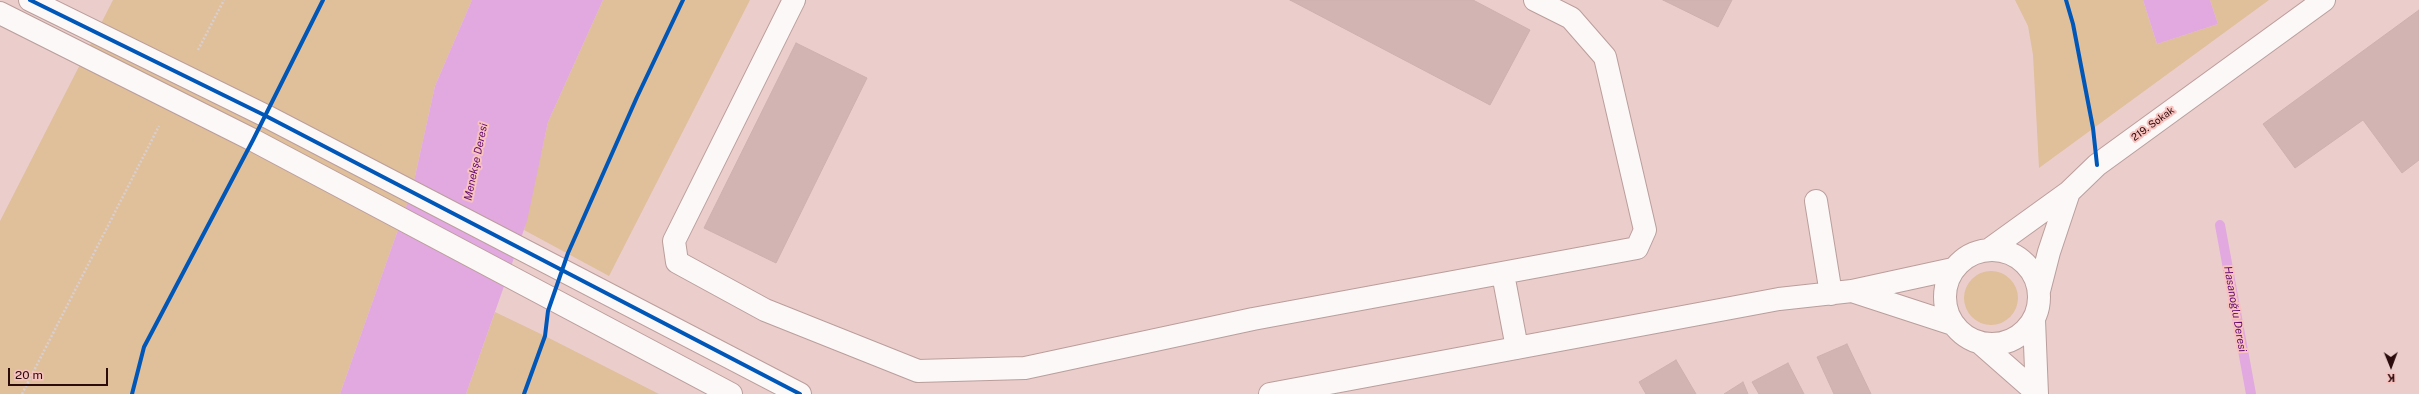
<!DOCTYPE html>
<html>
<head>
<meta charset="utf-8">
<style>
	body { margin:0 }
	#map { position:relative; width:2419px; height:394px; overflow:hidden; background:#ebcecc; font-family:"Public Sans",sans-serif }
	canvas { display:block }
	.north { position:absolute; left:2371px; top:346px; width:40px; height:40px; -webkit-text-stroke:3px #f8c2bf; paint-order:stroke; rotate:179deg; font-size:11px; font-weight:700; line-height:16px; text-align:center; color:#2b0b0c }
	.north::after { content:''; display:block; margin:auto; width:14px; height:18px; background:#2b0b0c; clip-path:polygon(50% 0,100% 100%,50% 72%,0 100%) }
	.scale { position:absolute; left:8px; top:368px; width:100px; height:18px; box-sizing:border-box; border:2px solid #2b0b0c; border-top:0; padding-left:5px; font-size:12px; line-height:14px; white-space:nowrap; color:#2b0b0c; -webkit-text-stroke:3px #f8c2bf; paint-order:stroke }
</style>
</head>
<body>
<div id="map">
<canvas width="2419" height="394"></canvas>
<div class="north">K</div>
<div class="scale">20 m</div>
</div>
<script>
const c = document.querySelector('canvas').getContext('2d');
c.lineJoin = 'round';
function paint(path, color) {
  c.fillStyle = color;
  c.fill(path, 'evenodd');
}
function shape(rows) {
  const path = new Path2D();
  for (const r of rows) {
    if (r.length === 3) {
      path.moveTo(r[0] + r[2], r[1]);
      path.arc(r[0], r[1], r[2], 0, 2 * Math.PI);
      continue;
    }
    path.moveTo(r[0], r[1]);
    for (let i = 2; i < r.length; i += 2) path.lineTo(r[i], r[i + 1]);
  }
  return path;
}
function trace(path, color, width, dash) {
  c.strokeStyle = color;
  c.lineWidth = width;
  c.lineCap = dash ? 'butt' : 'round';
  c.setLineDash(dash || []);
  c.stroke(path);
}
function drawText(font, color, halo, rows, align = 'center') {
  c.font = font + ' "Public Sans",sans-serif';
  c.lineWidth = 4;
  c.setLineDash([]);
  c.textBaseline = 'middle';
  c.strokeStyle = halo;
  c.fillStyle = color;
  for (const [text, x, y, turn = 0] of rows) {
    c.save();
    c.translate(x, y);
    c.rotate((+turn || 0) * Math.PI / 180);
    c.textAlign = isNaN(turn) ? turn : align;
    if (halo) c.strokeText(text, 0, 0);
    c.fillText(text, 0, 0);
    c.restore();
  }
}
paint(shape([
	[113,0,472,0,435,86,412,190,340,394,0,394,0,221],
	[603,0,750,0,609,276,524,230,548,122],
	[2015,0,2143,0,2157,44,2218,24,2210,0,2269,0,2039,168,2033,55,2028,26],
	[1991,298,27],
	[495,312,545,336,659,394,466,394]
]), '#e0bf9b');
paint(shape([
	[472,0,603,0,548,122,527,221,466,394,340,394,412,190,435,86],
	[2143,0,2210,0,2218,24,2157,44]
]), '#e1a9e0');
trace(shape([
	[2220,225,2251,394]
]), '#e1a9e0', 10);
const building = shape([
	[1290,0,1473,0,1530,30,1490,105,1290,0],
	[1663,0,1732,0,1718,27,1663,0],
	[2419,10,2419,160,2402,173,2363,120,2295,168,2263,124,2419,10],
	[796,43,867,78,776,263,704,228,796,43],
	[1847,344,1871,394,1834,394,1817,357,1847,344],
	[1676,360,1696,394,1646,394,1639,382,1676,360],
	[1788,363,1804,394,1759,394,1752,382,1788,363],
	[1743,382,1748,394,1724,394,1743,382]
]);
paint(building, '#d2b4b3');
trace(building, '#ceb1af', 1);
const minor = shape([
	[30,0,264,115,800,394],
	[794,0,674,241,677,262,765,310,918,371,1025,368,1253,319,1637,248,1645,230,1605,57,1571,18,1535,0],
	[0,13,253,140,731,394],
	[1816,201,1831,294],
	[1990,249,2069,192],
	[1992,297,47],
	[1503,274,1517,348],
	[2039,291,2049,252,2069,192,2097,165,2324,0],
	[1855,292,1953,324],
	[2034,320,2037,394],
	[1979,342,2036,392],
	[1270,394,1779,299,1852,291,1953,269]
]);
trace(minor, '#ba9e9c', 24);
trace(shape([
	[198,50,224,0],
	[22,394,159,126]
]), '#d9cfcf', 2.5, [2, 2]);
trace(minor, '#fcf8f7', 22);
trace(shape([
	[30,0,264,115,800,394],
	[2066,0,2073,24,2093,128,2097,165],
	[132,394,144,347,253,140,323,0],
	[524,394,545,336,548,311,568,253,637,97,683,0]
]), '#0057b8', 4);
drawText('10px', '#2b0b0c', '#f8c2bf', [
	["219. Sokak",2153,124,-36]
]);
drawText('italic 11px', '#620c70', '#f8c2bf', [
	["Menekşe Deresi",476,162,-78],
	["Hasanoğlu Deresi",2235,309,80]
]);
</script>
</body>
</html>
